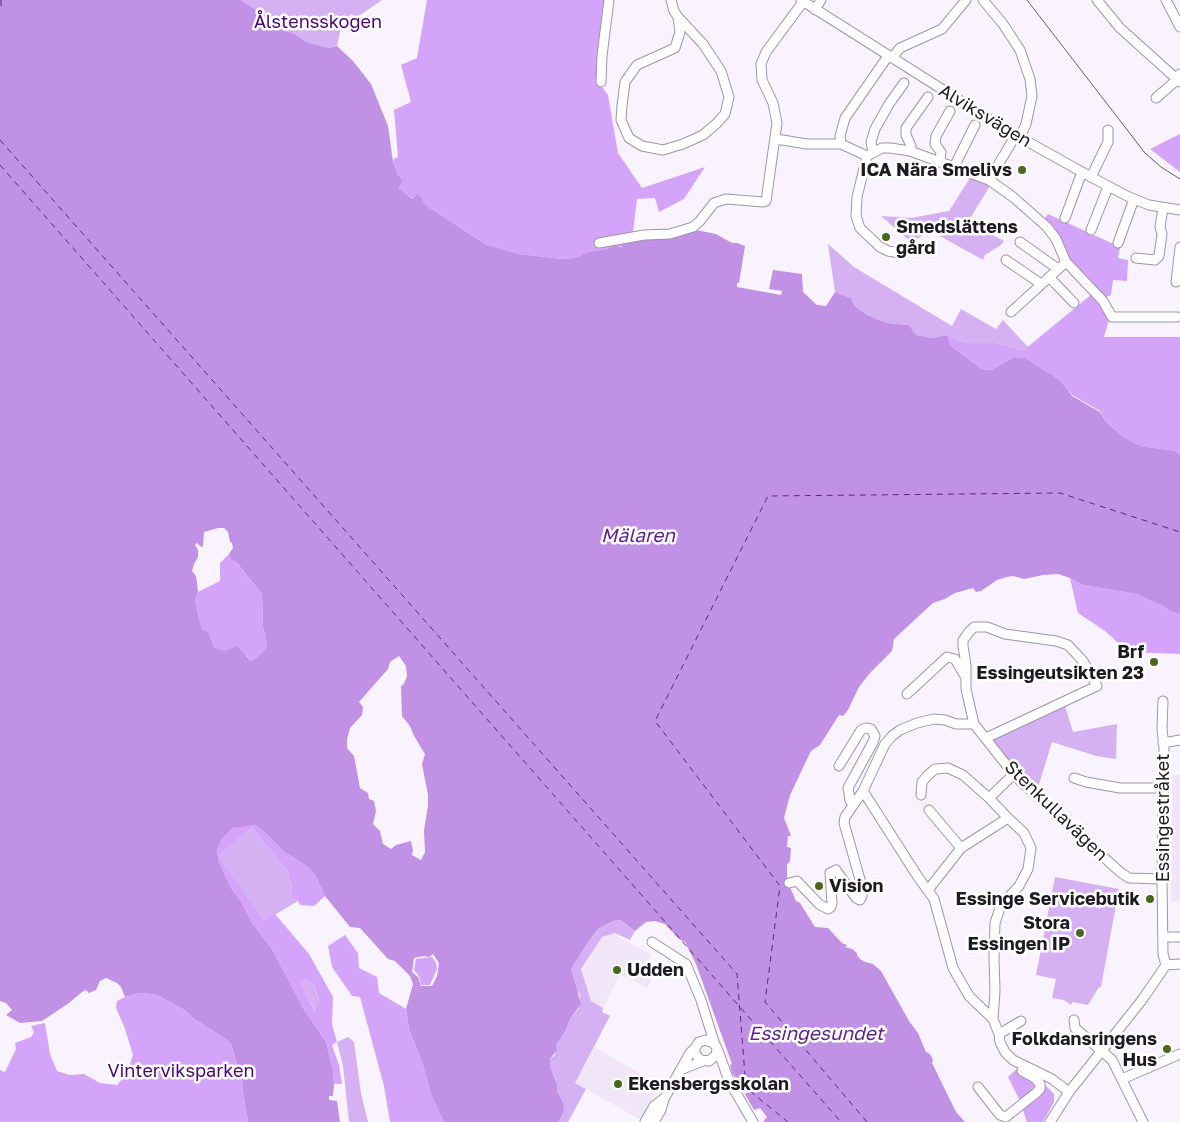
<!DOCTYPE html>
<html>
<head>
<meta charset="utf-8">
<style>
	body { margin:0 }
	canvas { display:block; background:#f9f3ff }
</style>
</head>
<body>
<canvas width="1180" height="1122"></canvas>
<script>
const c = document.querySelector('canvas').getContext('2d');
c.lineJoin = 'round';
function paint(path, color) {
  c.fillStyle = color;
  c.fill(path, 'evenodd');
}
function shape(rows) {
  const path = new Path2D();
  for (const r of rows) {
    path.moveTo(r[0], r[1]);
    for (let i = 2; i < r.length; i += 2) path.lineTo(r[i], r[i + 1]);
  }
  return path;
}
function trace(path, color, width, dash) {
  c.strokeStyle = color;
  c.lineWidth = width;
  c.lineCap = dash ? 'butt' : 'round';
  c.setLineDash(dash || []);
  c.stroke(path);
}
function drawText(font, color, halo, rows, align = 'center') {
  c.font = font + ' "Golos Text",sans-serif';
  c.lineWidth = 5;
  c.setLineDash([]);
  c.textBaseline = 'middle';
  c.strokeStyle = halo;
  c.fillStyle = color;
  for (const [text, x, y, turn = 0] of rows) {
    c.save();
    c.translate(x, y);
    c.rotate((+turn || 0) * Math.PI / 180);
    c.textAlign = isNaN(turn) ? turn : align;
    if (halo) c.strokeText(text, 0, 0);
    c.fillText(text, 0, 0);
    c.restore();
  }
}
paint(shape([
	[1172,775,1180,775,1180,902,1171,902],
	[615,933,618,934,618,937,651,954,648,961,651,963,648,968,655,972,647,988,620,974,603,1008,591,1002,581,969,602,937],
	[594,1047,660,1085,641,1120,575,1083]
]), '#f0e6f8');
paint(shape([
	[241,0,382,0,356,18,351,14,342,23,337,46,329,48,306,42,295,34,272,27,263,20,258,11],
	[970,178,990,186,969,220,985,231,1004,241,1001,245,985,255,983,260,931,231,911,242,881,216,911,218,949,211],
	[828,244,854,267,952,326,961,309,996,329,1003,320,1028,347,1024,350,995,343,967,343,947,335,933,338,916,335,909,325,887,323,867,315,855,306,851,298,835,292],
	[1065,706,1073,732,1117,724,1116,759,1096,756,1052,742,1037,791,1015,770,992,740],
	[252,828,289,873,289,879,292,885,290,896,298,901,263,922,219,856],
	[1055,877,1119,889,1101,987,1099,987,1088,1005,1072,1002,1071,1005,1064,1000,1052,998,1056,979,1036,975],
	[621,920,635,931,630,940,615,933,602,937,581,969,591,1001,603,1008,602,1012,610,1016,575,1083,586,1089,568,1122,559,1122,564,1111,562,1103,557,1091,557,1083,550,1066,550,1059,555,1055,556,1045,566,1030,570,1019,579,1008,580,995,576,990,571,969,590,939,598,929,613,921],
	[307,979,314,985,319,1001,316,1013,298,980],
	[348,1037,354,1042,361,1093,368,1122,349,1122,343,1066,337,1042]
]), '#d5b1f3');
paint(shape([
	[427,0,607,0,598,82,608,95,618,153,642,188,705,167,684,199,659,212,655,198,637,199,633,233,624,242,622,248,615,245,606,249,588,252,575,258,562,259,519,254,485,244,425,206,418,193,414,199,397,188,398,175,393,162,394,159,398,157,394,110,411,102,401,65,417,58],
	[1180,134,1180,172,1150,149],
	[1048,214,1120,247,1118,258,1128,260,1127,281,1113,280,1111,295,1104,298,1067,258,1060,239,1044,219],
	[1092,294,1101,303,1109,320,1104,337,1180,337,1180,455,1176,451,1141,446,1125,438,1107,423,1100,411,1072,395,1066,387,1057,378,1025,358,1014,357,991,370,982,369,951,346,947,335,967,343,995,343,1024,350],
	[229,554,262,594,263,627,267,646,261,654,251,661,247,656,225,651,214,647,209,633,202,629,199,619,195,600,198,592,220,581,220,563],
	[1070,578,1083,585,1136,594,1165,607,1169,611,1180,614,1180,654,1128,652,1105,631,1078,613],
	[244,825,255,825,269,836,283,851,308,867,315,875,325,896,314,906,300,905,298,901,290,896,292,885,289,879,289,873,252,828,219,856,263,921,275,914,309,954,333,997,332,1024,337,1042,332,1045,339,1065,342,1084,334,1084,333,1071,326,1042,303,1008,272,949,252,923,242,903,231,888,219,862,217,850,222,839,233,828],
	[307,979,314,985,319,1000,315,1012,299,981],
	[345,935,358,953,359,968,377,977,379,993,406,1009,409,1029,422,1062,432,1097,444,1122,390,1122,384,1086,360,997,352,996,332,967,328,946],
	[432,957,436,963,437,969,430,985,421,985,419,976,414,970,416,959],
	[140,993,157,995,166,1000,186,1011,193,1018,227,1040,231,1044,243,1084,243,1093,248,1122,0,1122,0,1070,5,1072,16,1049,15,1043,31,1037,34,1032,31,1026,45,1023,50,1054,57,1071,70,1075,84,1074,100,1083,117,1085,127,1073,133,1055,124,1026,116,1008,117,1001,125,997],
	[1019,1067,1037,1077,1054,1094,1054,1102,1043,1122,1027,1122,1020,1101,1008,1077]
]), '#d4a4fb');
paint(shape([
	[0,0,241,0,258,11,263,20,272,27,295,34,306,42,329,48,337,46,353,61,371,84,388,126,393,162,398,175,402,181,398,188,413,199,418,193,426,206,485,244,519,254,562,259,575,258,588,252,606,249,615,245,622,248,623,242,696,230,716,234,732,243,737,243,745,246,739,283,737,283,737,287,781,295,782,291,769,289,773,270,802,274,803,292,817,305,826,306,835,292,851,298,855,306,867,315,887,323,909,325,916,335,933,338,947,335,951,346,982,369,991,370,1014,357,1025,358,1057,378,1066,387,1072,396,1100,412,1107,423,1125,438,1141,446,1176,451,1180,455,1180,614,1169,611,1165,607,1136,594,1083,585,1070,578,1058,574,1043,575,1024,579,1013,576,1007,577,997,580,981,591,976,592,973,588,955,593,945,599,933,603,894,639,892,651,870,673,859,687,848,710,843,716,839,715,820,745,811,751,790,795,784,818,791,836,788,836,787,847,791,848,790,861,787,865,787,880,796,901,800,903,815,927,828,928,842,943,847,945,845,947,852,949,857,953,857,955,860,959,865,962,873,964,881,971,909,1021,918,1033,926,1052,930,1054,933,1060,932,1063,956,1112,965,1122,763,1122,767,1117,760,1108,754,1110,745,1094,748,1091,743,1083,740,1085,732,1073,730,1065,732,1064,696,964,685,942,679,939,665,924,655,921,646,922,635,931,621,920,613,921,598,929,590,939,571,969,581,1004,570,1019,566,1030,556,1045,557,1050,550,1059,550,1066,557,1084,557,1091,563,1103,564,1111,559,1122,444,1122,432,1097,422,1062,409,1029,406,1009,413,984,410,976,395,961,388,959,360,928,350,927,325,896,315,875,308,867,283,851,269,836,255,825,233,828,222,839,217,850,219,862,231,888,242,903,252,923,272,949,303,1008,326,1042,333,1071,334,1084,333,1096,329,1096,329,1100,337,1101,340,1122,248,1122,243,1093,243,1084,231,1044,227,1040,193,1018,186,1011,157,995,140,993,125,997,121,987,117,983,106,978,100,981,96,990,89,993,86,990,82,992,69,1003,42,1021,20,1023,6,1015,12,1010,6,1003,0,1001],
	[218,528,224,528,228,532,230,542,232,543,233,548,229,554,231,559,236,562,262,594,263,627,267,646,261,654,251,661,237,646,225,651,214,647,209,633,202,629,199,619,195,600,198,592,197,582,196,576,192,571,194,564,198,557,198,550,195,545,197,543,201,547,203,546,204,532],
	[399,656,406,666,407,676,404,684,401,686,402,716,410,726,414,736,425,754,422,764,428,795,428,806,424,830,425,852,421,860,412,855,413,850,411,841,396,845,391,849,383,844,380,831,373,824,376,811,374,801,369,799,368,793,360,788,354,756,347,748,347,739,350,728,362,715,363,707,359,702,388,669,390,662],
	[433,954,439,963,437,976,432,986,421,986,418,977,412,972,414,958,424,956,429,957]
]), '#c191e6');
trace(shape([
	[1,0,1,6],
	[0,140,737,974,746,1088,788,1122],
	[0,165,841,1122],
	[867,1122,765,1002,780,886,655,721,768,496,1060,493,1180,532]
]), '#612386', 1, [6, 5]);
const minor = shape([
	[671,0,674,11,678,17,680,32,675,48,637,65,625,82,622,106,621,120,629,138,642,146,663,150,683,144,703,135,716,124,725,114,729,97,721,71,703,44,678,17],
	[801,0,1005,129,1091,177,1129,197,1149,205,1180,210],
	[983,0,1003,24,1020,50,1030,79,1032,96,1026,124,1020,137],
	[1097,0,1120,28,1180,82],
	[1166,0,1180,27],
	[815,10,821,0],
	[892,58,900,48,942,29,966,0],
	[601,82,602,56,609,0],
	[1156,98,1178,79,1180,74],
	[776,139,807,144,841,144,867,156,882,148,890,148,910,151,989,180,1013,197,1047,227,1056,239,1066,262,1103,301,1112,317,1177,317],
	[841,144,840,136,845,118,888,56],
	[910,151,911,146,906,135,906,128,928,97],
	[873,152,871,142,875,129,889,104,904,83],
	[867,156,857,197,856,216,860,228,880,247,888,251,900,253],
	[940,161,941,152,935,144,936,136,950,111],
	[954,167,975,125],
	[1091,177,1108,142,1108,130],
	[989,180,1016,135],
	[1065,218,1082,172],
	[1091,230,1108,187],
	[1020,242,1058,269],
	[599,243,644,235,670,234,693,227,699,222,714,203,726,199,763,202,766,201,777,123,773,103,762,80,761,64,766,52,803,2],
	[1118,243,1134,199],
	[1136,258,1155,260,1159,256,1162,234,1160,227,1163,208],
	[1006,260,1041,284],
	[1049,277,1074,303],
	[1176,282,1180,247],
	[1011,312,1066,262],
	[907,694,947,657,955,659,965,676],
	[974,724,966,689,966,665,963,646,963,640,969,632,974,627,987,627,1005,634,1056,641,1068,645,1083,661,1097,686,986,738],
	[1163,743,1180,740],
	[839,766,861,730,866,728,871,729,875,736,873,742,848,788,850,800,852,804],
	[1074,778,1086,782,1120,788,1162,788],
	[921,795,922,782,928,775,935,769,948,768,963,775,989,798,1008,818,1024,833,1031,848,1028,869,1019,886,1001,905,995,923,994,959,995,991,993,1019],
	[989,798,1014,774],
	[929,810,961,848],
	[789,883,797,881,819,904,828,909,831,907,832,903,830,873,836,870,856,898,860,900,862,896,861,883,844,823,845,817,863,791],
	[928,890,961,848,1008,818],
	[1163,937,1180,937],
	[652,942,686,964,701,1000,715,1045],
	[1166,965,1180,964],
	[1074,1020,1075,1028,1112,1060,1143,1122],
	[999,1034,1021,1021],
	[717,1049,716,1055,709,1061,700,1060,695,1053,695,1048,699,1042,706,1040,713,1043,716,1046,720,1056,729,1081,753,1122],
	[680,1070,703,1061],
	[1122,1079,1180,1054],
	[978,1087,1000,1115,1006,1117,1036,1093,1040,1089,1040,1084,1035,1078,1022,1071],
	[1069,1092,1052,1079,1013,1060,1005,1052,1000,1042,999,1034,993,1019,969,996,953,968,934,899,918,877,863,791,885,744,892,736,900,730,917,723,934,719,945,720,956,724,974,724,1016,777,1120,872,1129,878,1162,879],
	[645,1122,654,1106,663,1099],
	[654,1122,661,1110,664,1099,690,1053,695,1048],
	[1050,1122,1069,1092,1142,1000,1166,965,1163,954,1162,879,1164,748,1162,728,1163,701]
]);
trace(minor, '#9e96a5', 11);
trace(minor, '#fff', 9);
trace(shape([
	[1027,0,1145,153,1161,167,1180,179]
]), '#646067', 1);
for (const [x, y, r, color] of [
	[1022,170,5,"#49681d"],
	[886,237,5,"#49681d"],
	[1154,662,5,"#49681d"],
	[819,886,5,"#49681d"],
	[1150,899,5,"#49681d"],
	[1080,933,5,"#49681d"],
	[617,970,5,"#49681d"],
	[1167,1049,5,"#49681d"],
	[618,1084,5,"#49681d"]
]) {
  const dot = new Path2D();
  dot.arc(x, y, r, 0, 2 * Math.PI);
  c.fillStyle = color;
  c.fill(dot);
  trace(dot, '#fff', 2);
}
drawText('18px', '#4b036e', '#fff', [
	["Ålstensskogen",318,22],
	["Vinterviksparken",181,1071]
]);
drawText('18px', '#1e1b20', '#fff', [
	["Alviksvägen",985,116,31],
	["Stenkullavägen",1056,811,44],
	["Essingestråket",1163,818,-90]
]);
drawText('bold 18px', '#1e1b20', '#fff', [
	["ICA Nära Smelivs",1012,170],
	["Smedslättens",896,227,"left"],
	["gård",896,248,"left"],
	["Brf",1144,652],
	["Essingeutsikten 23",1144,673],
	["Vision",829,886,"left"],
	["Essinge Servicebutik",1140,899],
	["Stora",1070,923],
	["Essingen IP",1070,944],
	["Udden",627,970,"left"],
	["Folkdansringens",1157,1039],
	["Hus",1157,1060],
	["Ekensbergsskolan",628,1084,"left"]
], 'right');
drawText('italic 19px', '#612386', '#fff', [
	["Mälaren",638,536],
	["Essingesundet",816,1034]
]);
</script>
</body>
</html>
